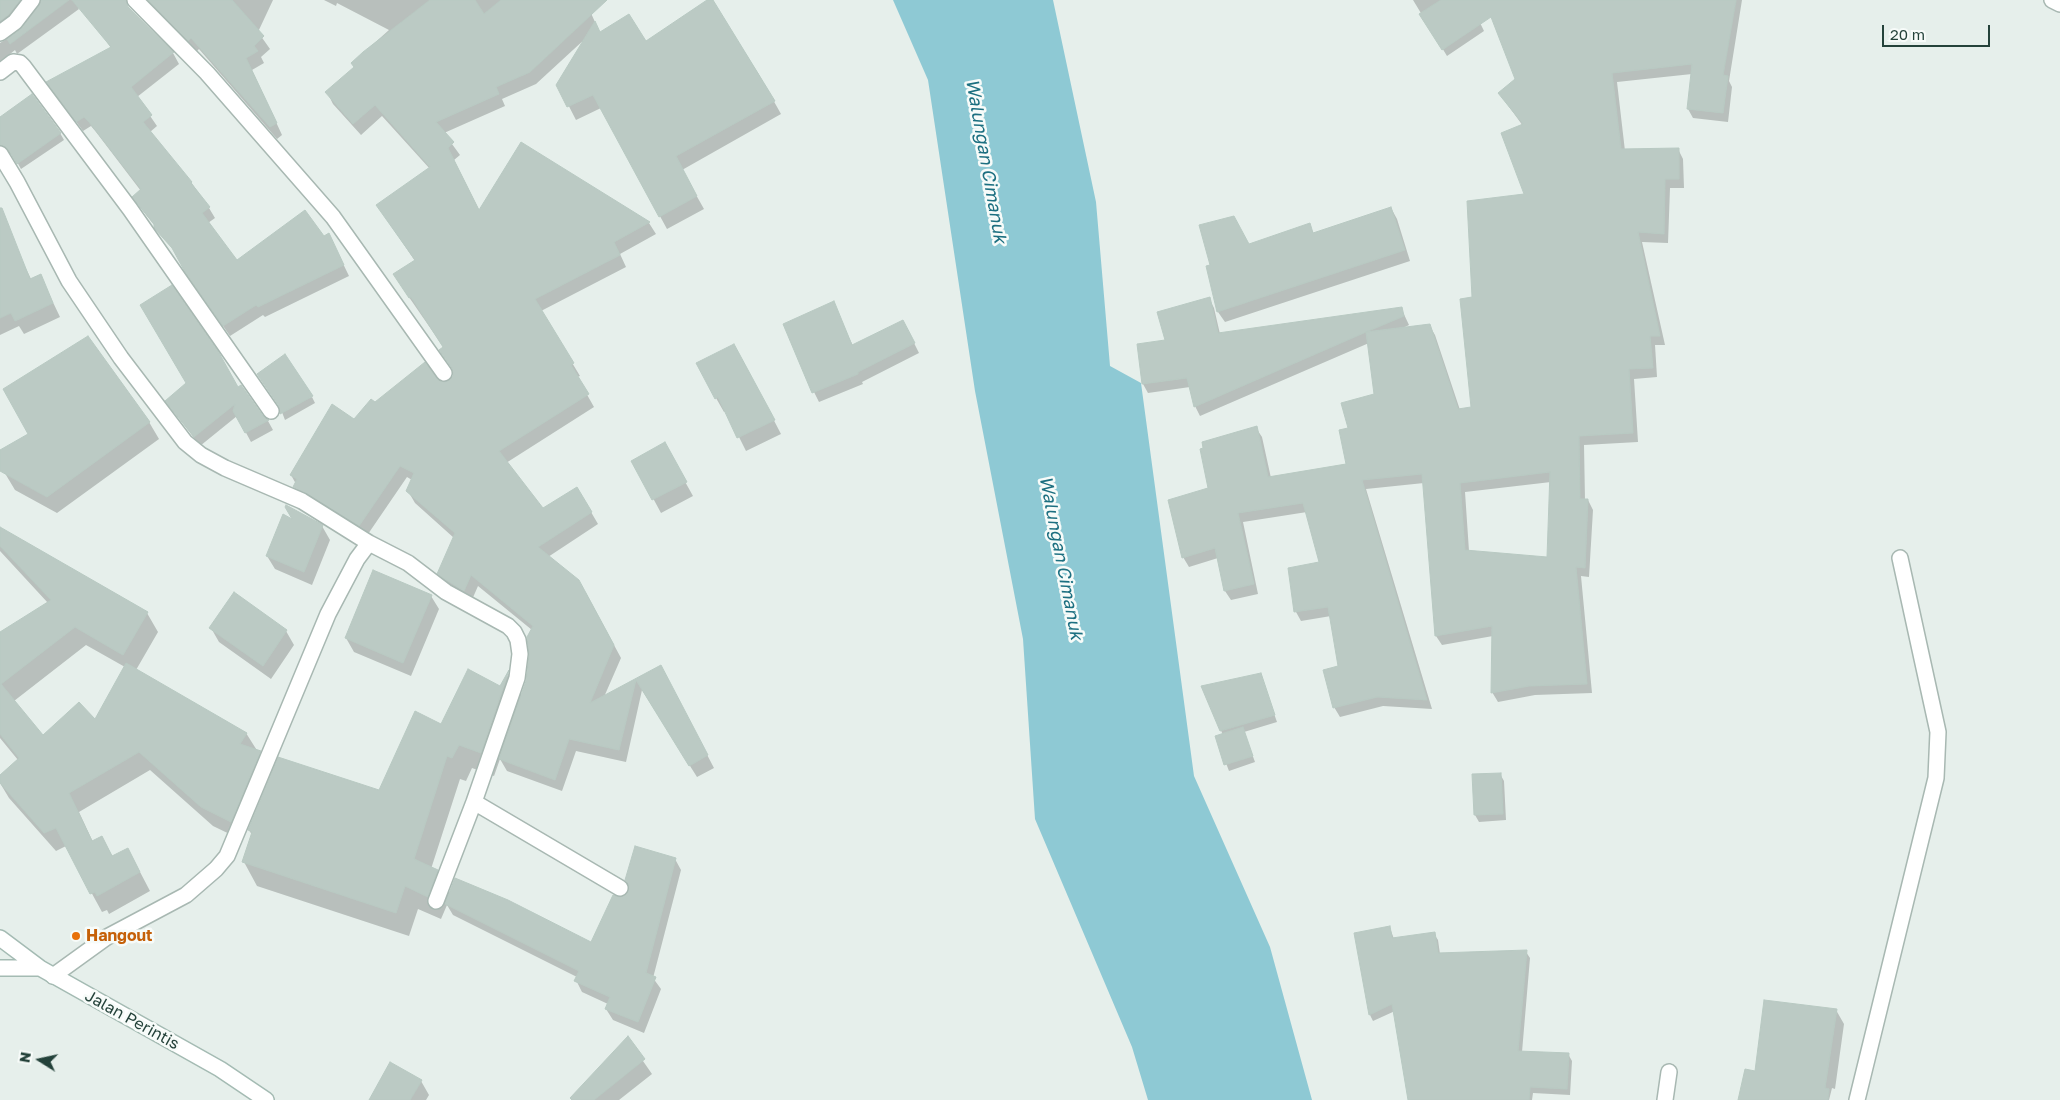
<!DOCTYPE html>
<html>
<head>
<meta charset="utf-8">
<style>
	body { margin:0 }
	#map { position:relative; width:2060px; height:1100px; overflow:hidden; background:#e6efeb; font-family:"Golos Text",sans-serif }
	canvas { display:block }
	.north { position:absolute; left:15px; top:1035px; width:50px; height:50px; -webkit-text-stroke:4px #f7fbf9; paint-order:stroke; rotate:280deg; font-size:14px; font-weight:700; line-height:20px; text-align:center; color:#24423a }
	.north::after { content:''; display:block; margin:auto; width:18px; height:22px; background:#24423a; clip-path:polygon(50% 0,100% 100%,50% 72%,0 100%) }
	.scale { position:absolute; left:1882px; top:25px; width:108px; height:22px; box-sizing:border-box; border:2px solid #24423a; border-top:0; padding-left:6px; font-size:15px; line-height:18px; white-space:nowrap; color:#24423a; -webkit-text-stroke:4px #f7fbf9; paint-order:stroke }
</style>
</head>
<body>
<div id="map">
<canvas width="2060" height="1100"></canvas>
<div class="north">N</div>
<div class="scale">20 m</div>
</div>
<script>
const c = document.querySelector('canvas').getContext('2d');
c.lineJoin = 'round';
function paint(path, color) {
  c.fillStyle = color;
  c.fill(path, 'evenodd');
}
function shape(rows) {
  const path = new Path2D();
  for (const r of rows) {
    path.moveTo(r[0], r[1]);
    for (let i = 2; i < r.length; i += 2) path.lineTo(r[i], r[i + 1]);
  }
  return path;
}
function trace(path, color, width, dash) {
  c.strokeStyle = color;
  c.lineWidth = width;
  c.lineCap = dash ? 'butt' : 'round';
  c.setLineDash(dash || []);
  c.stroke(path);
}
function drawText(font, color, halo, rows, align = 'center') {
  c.font = font + ' "Golos Text",sans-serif';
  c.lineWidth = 5;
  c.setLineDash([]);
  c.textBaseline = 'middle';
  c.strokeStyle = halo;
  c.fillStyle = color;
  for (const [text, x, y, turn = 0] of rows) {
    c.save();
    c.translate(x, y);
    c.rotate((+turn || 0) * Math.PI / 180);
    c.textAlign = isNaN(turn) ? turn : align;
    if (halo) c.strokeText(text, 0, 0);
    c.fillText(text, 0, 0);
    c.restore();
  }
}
paint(shape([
	[893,0,1053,0,1096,202,1110,366,1141,383,1194,776,1270,947,1312,1100,1148,1100,1132,1047,1035,819,1023,639,975,391,928,80]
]), '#8ec9d4');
paint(shape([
	[2,0,74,0,79,9,17,54,15,50,0,62,0,43,23,29,40,2,31,6,0,38,0,1],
	[147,0,273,0,258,32,270,49,261,57,264,63,252,70,282,135,277,139,199,49,196,52],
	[324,0,585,0,600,33,646,43,711,0,758,73,781,114,682,170,704,209,667,229,601,108,576,120,558,85,586,38,536,84,502,99,505,106,444,133,460,155,454,160,480,212,522,144,649,223,656,234,620,254,626,267,541,311,580,376,577,377,594,407,506,463,543,510,591,512,598,524,548,557,586,593,621,658,604,697,661,667,714,768,697,777,642,690,626,762,576,751,562,791,507,771,500,759,494,776,472,768,466,781,460,779,431,869,437,871,450,894,592,944,621,899,675,859,681,870,653,978,661,989,644,1033,613,1020,606,1009,608,1004,582,992,576,980,577,977,453,915,447,905,441,919,418,909,409,936,257,886,244,862,252,835,249,830,380,792,442,725,501,687,509,673,522,696,527,681,532,630,478,586,471,602,446,586,439,574,454,538,415,503,408,491,412,480,407,477,366,537,302,499,295,487,296,484,291,475,375,403,439,382,446,384,454,377,453,370,441,351,444,348,402,287,415,261,377,205,430,169,382,116,361,135,333,104,327,92,355,68,352,63,389,30,337,3,336,6],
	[1413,0,1469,0,1484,31,1447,56],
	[1539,0,1742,0,1729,81,1732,87,1728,122,1693,118,1688,109,1692,74,1617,82,1625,151,1678,149,1683,159,1684,188,1670,188,1668,243,1642,242,1665,345,1655,345,1657,377,1634,379,1638,442,1584,445,1585,500,1588,500,1593,510,1589,577,1581,576,1592,693,1535,695,1498,702,1492,692,1493,636,1442,645,1436,636,1424,483,1366,489,1432,709,1383,706,1340,717,1334,707,1339,667,1331,616,1301,621,1296,612,1321,563,1307,512,1243,522,1258,594,1231,600,1225,591,1218,558,1189,567,1183,557,1209,489,1256,428,1262,437,1271,478,1348,465,1350,429,1375,395,1369,343,1200,416,1195,406,1190,387,1148,393,1143,384,1166,341,1209,298,1214,308,1220,334,1401,308,1409,325,1403,328,1429,325,1435,335,1460,410,1473,408,1474,298,1525,196,1523,126,1499,93,1516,79],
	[1551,482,1548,559,1469,551,1465,492],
	[128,7,173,53,179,64,137,97,157,126,150,132,191,182,209,208,215,218,208,223,237,261,323,237,334,245,349,276,265,317,263,315,230,336,193,283,179,257,140,207,134,197,141,191,96,132,91,126,83,131,54,92,111,48,100,32],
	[0,119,60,133,64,140,21,169,13,155,0,150],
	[1391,208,1397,219,1410,261,1225,322,1218,312,1208,267,1249,245,1309,225,1314,234],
	[16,248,31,279,40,275,60,317,24,334,19,326,0,335,0,255],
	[833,303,853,346,908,331,919,353,862,382,863,384,819,402,814,392],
	[742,359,781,434,746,451,726,411,724,412,716,398],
	[238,389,268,421,273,430,251,442,237,416,200,446,167,401],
	[312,397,315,403,285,420,280,407],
	[149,422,159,439,57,513,15,490,0,465,0,451],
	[664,444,693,496,661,513,633,461],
	[287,506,322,526,330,540,312,585,275,569,267,556,295,521],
	[0,529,147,613,158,632,136,670,246,733,270,771,242,840,213,826,150,770,79,812,93,842,102,837,113,857,128,849,150,891,109,914,107,910,102,912,66,846,56,851,9,798,0,783,0,777,18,760,0,738,0,633,48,603,0,551],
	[86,645,125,667,95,721,43,737,14,701],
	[234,594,286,631,294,645,271,679,219,642,211,628],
	[431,596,439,609,411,676,354,652,346,638],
	[1260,674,1277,722,1244,732,1255,762,1229,771,1216,737,1223,735,1202,687],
	[1500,774,1504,781,1506,820,1479,822,1475,815],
	[1390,928,1394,939,1434,934,1438,940,1440,954,1526,952,1530,958,1522,1052,1568,1054,1572,1061,1570,1095,1533,1093,1532,1100,1410,1100,1395,1011,1373,1021,1370,1015,1355,934],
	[1836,1010,1844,1024,1835,1089,1832,1088,1829,1100,1739,1100,1756,1073],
	[627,1038,652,1074,619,1100,573,1100],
	[421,1081,429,1095,426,1100,371,1100]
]), '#0003');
const building = shape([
	[0,0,20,0,8,15,0,21,0,0],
	[41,0,69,0,10,44,7,39,22,28,41,0],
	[72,0,126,0,128,7,174,52,131,87,152,115,143,122,192,182,191,183,210,207,202,213,237,260,305,210,324,236,329,233,344,265,258,307,256,305,223,326,185,272,172,248,154,228,154,224,132,197,141,189,89,122,84,117,76,122,46,82,111,47,72,0],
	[148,0,232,0,264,36,254,46,258,51,246,58,277,123,270,127,191,38,188,41,148,0],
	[430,0,475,0,484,14,501,0,607,0,530,72,496,87,499,94,436,122,454,142,448,148,479,210,521,142,650,222,614,242,620,255,535,299,574,363,571,365,589,394,499,451,543,508,577,487,592,512,538,547,579,580,614,645,590,703,661,665,708,755,689,766,636,680,619,750,569,739,555,780,499,759,526,681,529,655,527,637,533,626,471,575,464,591,437,574,455,533,406,491,414,473,400,466,359,526,293,487,297,479,290,475,332,404,354,419,371,399,375,402,425,362,440,381,445,382,453,376,452,368,439,350,443,347,411,297,409,298,393,274,415,260,376,205,430,167,375,105,353,124,325,92,354,67,351,63,363,52,430,0],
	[707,0,713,0,775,101,676,156,697,196,659,217,593,95,567,107,556,85,595,21,600,32,629,14,646,41,707,0],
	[1441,0,1736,0,1723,75,1728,76,1723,113,1687,109,1692,64,1612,73,1621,149,1679,148,1679,179,1665,179,1664,234,1638,232,1660,336,1650,336,1653,368,1629,369,1633,433,1579,436,1580,499,1588,499,1585,568,1576,567,1587,684,1529,686,1491,693,1492,626,1435,636,1422,474,1362,480,1427,700,1377,697,1333,708,1323,670,1338,666,1328,607,1294,612,1288,568,1319,562,1303,503,1238,513,1254,584,1224,591,1215,548,1182,558,1168,500,1208,488,1200,449,1203,448,1202,442,1257,426,1268,477,1346,464,1339,430,1348,428,1341,403,1374,394,1366,332,1194,407,1187,378,1142,384,1137,344,1165,340,1157,312,1210,297,1218,333,1402,307,1404,316,1366,332,1430,324,1458,409,1471,407,1460,299,1472,297,1467,201,1524,194,1501,133,1523,124,1498,93,1515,79,1491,17,1442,50,1419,14,1441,0],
	[1550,472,1547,557,1465,550,1460,483,1550,472],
	[32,94,61,133,17,164,8,149,0,145,0,117,32,94],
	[1391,207,1405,250,1217,312,1206,266,1210,265,1199,225,1234,216,1249,244,1310,223,1313,233,1391,207],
	[0,208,2,208,30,279,41,274,53,303,15,321,11,313,0,318,0,208],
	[172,285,218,351,238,387,241,385,263,416,269,420,245,433,233,411,235,404,194,437,165,401,186,383,140,305,172,285],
	[834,301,852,345,903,320,915,343,858,372,858,374,812,393,783,324,834,301],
	[88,336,150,422,47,497,0,471,0,450,28,434,3,389,88,336],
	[734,344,775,420,737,438,718,397,715,399,696,363,734,344],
	[285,354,313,396,280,414,279,406,257,374,285,354],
	[665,442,687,482,652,500,631,461,665,442],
	[286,505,323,525,304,572,266,556,283,514,292,519,285,507,286,505],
	[0,527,148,612,123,655,75,627,1,684,43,735,79,702,95,719,126,663,247,733,240,744,261,751,231,822,201,807,139,752,69,793,92,841,102,836,112,856,128,848,140,872,97,896,95,892,90,894,56,828,44,833,0,783,0,775,19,758,0,734,0,632,51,600,0,546,0,527],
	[373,570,432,595,403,663,345,638,373,570],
	[234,592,287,630,263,666,209,628,234,592],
	[468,669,500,686,509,670,481,753,459,745,452,758,447,756,414,859,438,870,428,897,405,886,396,913,242,862,252,832,248,830,278,757,379,790,415,711,441,724,468,669],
	[1261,673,1275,715,1220,731,1201,686,1261,673],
	[1243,727,1253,756,1224,765,1215,736,1243,727],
	[1501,773,1503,814,1474,815,1472,774,1501,773],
	[635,846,676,858,646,973,656,977,638,1022,605,1009,610,997,574,981,579,971,445,904,455,878,508,900,591,942,613,895,620,897,628,892,628,884,625,880,635,846],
	[1390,926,1392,938,1435,932,1438,953,1527,950,1518,1051,1569,1053,1567,1089,1530,1087,1529,1100,1408,1100,1392,1004,1369,1015,1354,933,1390,926],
	[1764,1000,1837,1009,1825,1088,1829,1089,1828,1100,1738,1100,1745,1069,1755,1071,1764,1000],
	[628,1036,645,1059,594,1100,572,1100,570,1098,628,1036],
	[390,1062,422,1080,410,1100,369,1100,390,1062]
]);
paint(building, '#bbcac4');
trace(building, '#b8c9c2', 1);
const street = shape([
	[135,0,207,73,333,217,444,373],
	[2052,0,2060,4],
	[0,33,15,22,32,0],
	[0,72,13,62,20,63,23,66,130,209,271,411],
	[0,154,17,182,69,281,121,358,185,442,201,455,225,468,302,501,369,543,408,563,446,592,508,626,514,632,518,640,520,654,517,678,474,802,436,901],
	[474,802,620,888],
	[53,976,107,937,186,895,216,869,227,856,328,614,357,559,369,543],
	[1665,1100,1669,1072],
	[1857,1100,1936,778,1938,732,1900,558]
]);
const secondary = shape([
	[0,938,40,968,220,1069,266,1100],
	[0,968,40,968]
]);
trace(street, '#a8b8b2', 18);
trace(secondary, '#a4bbb3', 18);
trace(street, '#fff', 15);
trace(secondary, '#fff', 15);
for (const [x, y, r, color] of [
	[76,936,5,"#e8710a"]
]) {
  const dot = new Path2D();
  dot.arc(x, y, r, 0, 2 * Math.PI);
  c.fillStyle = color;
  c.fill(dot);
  trace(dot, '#f7fbf9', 2);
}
drawText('bold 16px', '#c56008', '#f7fbf9', [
	["Hangout",86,936]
], 'left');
drawText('16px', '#24423a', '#f7fbf9', [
	["Jalan Perintis",132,1020,29]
]);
drawText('italic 18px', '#1c6f80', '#f7fbf9', [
	["Walungan Cimanuk",986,161,80],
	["Walungan Cimanuk",1061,558,79]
]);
</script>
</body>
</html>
